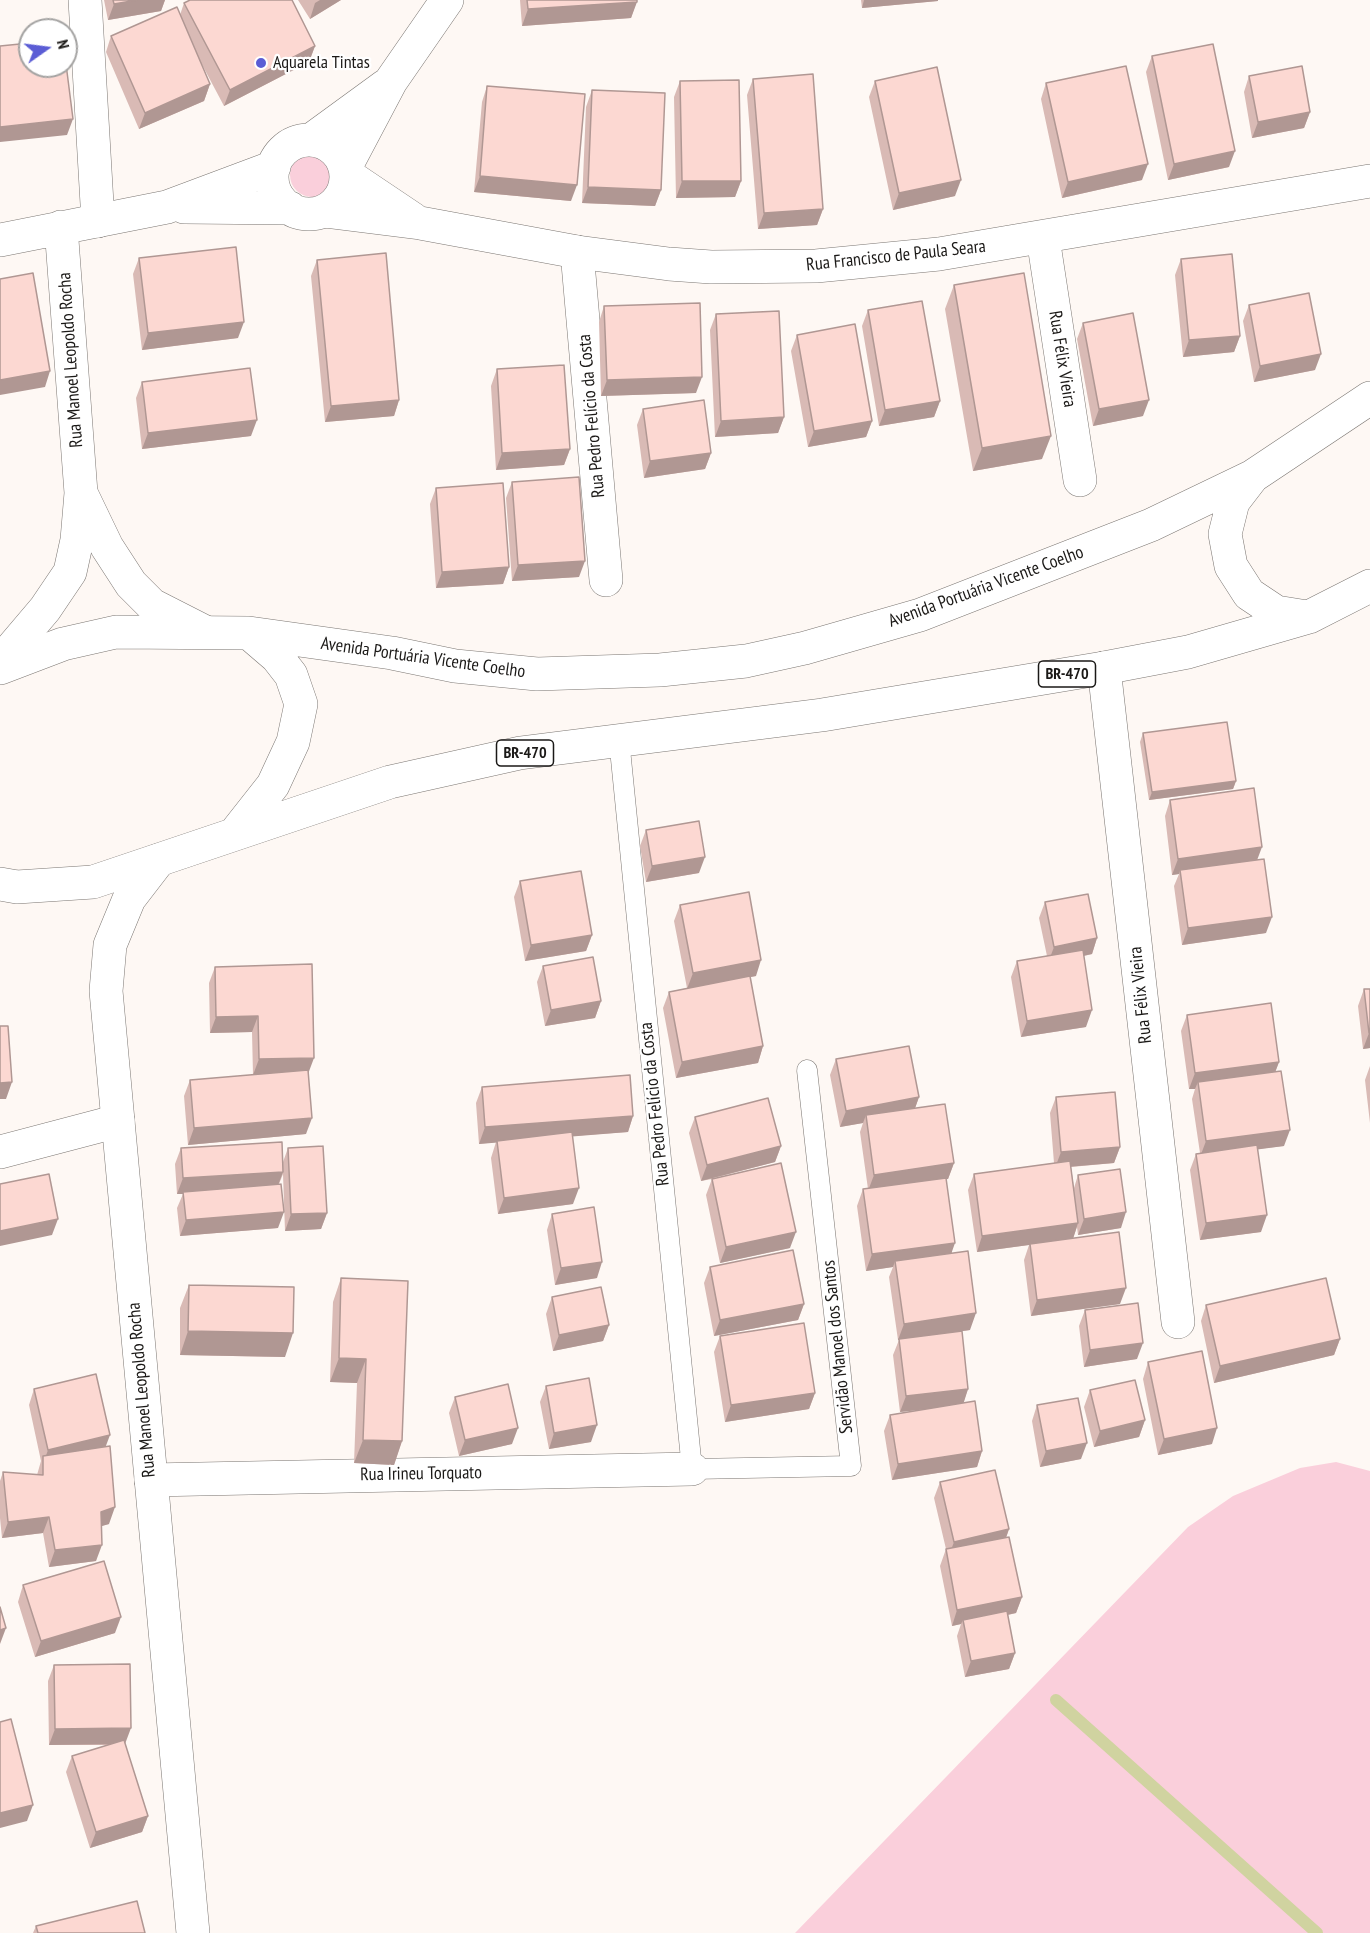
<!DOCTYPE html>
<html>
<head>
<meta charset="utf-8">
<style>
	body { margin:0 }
	#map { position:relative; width:1370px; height:1933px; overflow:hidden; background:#fef8f4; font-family:"PT Sans Narrow",sans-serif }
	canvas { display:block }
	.north { position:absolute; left:18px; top:18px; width:60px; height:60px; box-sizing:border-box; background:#fff; border:2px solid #a4a3a2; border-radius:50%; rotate:76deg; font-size:16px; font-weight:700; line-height:24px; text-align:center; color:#1b1917 }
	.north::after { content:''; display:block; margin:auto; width:21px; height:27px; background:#5b5dd5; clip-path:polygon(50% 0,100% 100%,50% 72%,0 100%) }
</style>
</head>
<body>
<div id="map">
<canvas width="1370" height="1933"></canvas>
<div class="north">N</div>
</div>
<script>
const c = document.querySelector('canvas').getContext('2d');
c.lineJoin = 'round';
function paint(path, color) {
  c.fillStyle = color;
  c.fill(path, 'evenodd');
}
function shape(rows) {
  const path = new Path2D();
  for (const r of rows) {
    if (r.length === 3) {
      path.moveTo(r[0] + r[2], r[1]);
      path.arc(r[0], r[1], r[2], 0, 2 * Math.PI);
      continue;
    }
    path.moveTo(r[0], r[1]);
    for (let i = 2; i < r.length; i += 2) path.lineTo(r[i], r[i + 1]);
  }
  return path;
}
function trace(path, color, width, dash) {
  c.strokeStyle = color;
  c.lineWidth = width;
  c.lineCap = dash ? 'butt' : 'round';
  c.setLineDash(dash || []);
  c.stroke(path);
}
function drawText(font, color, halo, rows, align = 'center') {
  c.font = font + ' "PT Sans Narrow",sans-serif';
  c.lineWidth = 4.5;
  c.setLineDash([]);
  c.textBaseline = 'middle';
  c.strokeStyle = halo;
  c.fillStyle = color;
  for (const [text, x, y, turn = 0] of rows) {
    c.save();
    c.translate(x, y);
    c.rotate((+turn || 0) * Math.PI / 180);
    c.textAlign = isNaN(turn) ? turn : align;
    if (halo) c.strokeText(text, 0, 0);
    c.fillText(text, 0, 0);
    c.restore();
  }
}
paint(shape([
	[312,175,22],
	[1336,1462,1370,1471,1370,1933,795,1933,1188,1527,1233,1496,1300,1468]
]), '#facfdb');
trace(shape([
	[1056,1700,1317,1933]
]), '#d0d3a0', 12);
const lane = shape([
	[619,739,692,1469,851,1466,807,1070]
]);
const street = shape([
	[85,0,98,221],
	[1043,238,1080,480],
	[577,252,606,580],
	[1104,668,1178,1322],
	[0,1152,118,1121],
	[151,1480,692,1469]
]);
const secondary = shape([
	[311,140,385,86],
	[309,177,37],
	[345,168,391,81,447,0],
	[346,174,413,219],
	[184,207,290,208],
	[324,211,420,223,577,252,669,264,711,267,816,266,939,254,1370,181],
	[0,240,167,207,274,167],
	[82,495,107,547,131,584,152,605,203,631],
	[0,662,45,609,70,572,77,540,81,493,61,227],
	[159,860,129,899,110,945,106,991,193,1933]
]);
const highway = shape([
	[1253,476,1233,502,1225,534,1231,566,1249,594,1276,612,1307,617],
	[0,668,63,644,116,632,249,633,392,653,455,666,537,674,660,670,746,661,805,648,920,615,1151,525,1253,476,1370,398],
	[236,832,273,785,293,742,301,704,291,675,277,657,249,633],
	[0,884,17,887,93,882,390,782,520,753,822,715,1104,668,1188,652,1309,617,1370,586]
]);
trace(lane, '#7b7672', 21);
trace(street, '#7b7672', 34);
trace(secondary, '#7b7672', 34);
trace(highway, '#7b7672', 34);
trace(lane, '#fff', 20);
trace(street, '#fff', 33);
trace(secondary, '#fff', 33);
trace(highway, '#fff', 33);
paint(shape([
	[104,0,165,0,161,11,108,20],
	[298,0,341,0,310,19],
	[520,0,637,0,631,18,522,26],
	[861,0,938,0,938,1,862,8],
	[184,3,315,46,309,62,224,106,198,57,210,84,204,101,139,129,106,52,111,36,180,15],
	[1152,56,1229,167,1168,180,1146,72],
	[1249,76,1310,112,1304,128,1252,138,1244,92],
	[753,79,823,209,817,225,758,229,747,95],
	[680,81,741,181,735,197,676,198,674,97],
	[875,81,955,196,893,210,869,97],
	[1046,83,1142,180,1062,198,1041,99],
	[487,86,571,201,474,192,482,102],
	[592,90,661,190,655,206,582,203,586,107],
	[139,258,238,338,142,350,133,274],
	[1181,259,1240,336,1234,352,1183,357,1175,275],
	[317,260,399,400,394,416,325,422,311,276],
	[954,285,1042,459,973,471,945,309],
	[1249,305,1315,370,1254,382,1243,321],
	[604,306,696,393,601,396,599,322],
	[868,310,940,401,934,417,879,426,862,326],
	[716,314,784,417,778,433,715,437,710,330],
	[1083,323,1143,416,1093,426,1077,339],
	[797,335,872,421,866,437,808,447,791,351],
	[497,369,570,449,564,465,496,470,491,386],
	[142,382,251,436,142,449,136,398],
	[643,409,711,453,705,469,644,478,637,425],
	[512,482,579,577,512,581,506,498],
	[436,488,509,567,503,584,436,588,430,504],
	[1143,733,1236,781,1233,789,1149,800,1140,742],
	[1170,800,1257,859,1266,933,1182,945,1174,886,1179,874,1172,875,1165,816],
	[646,830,699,873,646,882,640,846],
	[520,881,592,935,586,951,525,961,514,897],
	[1045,902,1097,938,1092,954,1084,956,1086,1027,1021,1037,1011,977,1017,961,1047,956,1039,918],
	[680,905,756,976,750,977,763,1046,758,1063,676,1078,663,1008,669,992,687,988,674,921],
	[543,966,601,1001,595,1018,545,1026,537,982],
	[215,967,308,1074,306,1134,188,1145,184,1096,190,1080,253,1075,252,1032,210,1033,209,983],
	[1364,989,1370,989,1370,1048,1363,1049,1358,1006],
	[1187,1015,1279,1062,1275,1072,1284,1146,1258,1149,1261,1232,1200,1240,1190,1170,1196,1154,1200,1153,1192,1099,1195,1089,1189,1089,1181,1031],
	[836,1059,919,1097,915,1108,954,1163,948,1179,946,1179,952,1253,970,1330,919,1337,968,1389,963,1403,982,1451,977,1467,892,1480,884,1431,890,1415,918,1410,900,1412,893,1355,899,1340,898,1340,889,1277,893,1267,866,1271,857,1206,863,1189,868,1189,860,1132,863,1123,840,1127,830,1075],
	[1370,1066,1370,1123,1365,1080],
	[482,1087,633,1116,628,1132,572,1136,573,1204,498,1214,491,1158,496,1142,479,1144,476,1103],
	[1056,1097,1120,1147,1114,1163,1071,1167,1074,1188,1078,1175,1121,1228,1078,1235,1077,1227,1073,1238,1120,1304,1031,1316,1024,1260,1029,1245,977,1252,968,1190,974,1174,1054,1163,1050,1113],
	[695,1117,781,1146,775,1162,714,1178,790,1248,720,1263,706,1195,712,1179,701,1181,689,1133],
	[181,1148,283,1162,288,1148,327,1213,321,1229,285,1231,283,1174,279,1184,278,1228,180,1236,177,1208,183,1194,177,1194,175,1164],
	[552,1214,597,1278,555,1285,547,1230],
	[710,1267,804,1304,798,1320,714,1336,704,1283],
	[341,1278,402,1441,394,1465,354,1463,357,1383,330,1382,333,1302],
	[189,1285,285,1357,180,1355,180,1308],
	[552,1297,609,1325,603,1341,553,1351,546,1314],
	[1206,1305,1340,1339,1334,1355,1214,1383,1201,1321],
	[1085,1310,1137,1359,1084,1367,1079,1326],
	[720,1336,815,1393,809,1409,725,1422,714,1352],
	[1148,1362,1212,1444,1158,1455,1143,1379],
	[546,1386,591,1442,549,1449,540,1402],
	[34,1389,106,1446,109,1524,101,1526,96,1561,49,1567,43,1533,2,1538,0,1518,0,1481,3,1472,37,1475,41,1461,29,1405],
	[1090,1390,1145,1420,1139,1437,1094,1447,1084,1407],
	[455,1397,512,1444,459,1456,449,1413],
	[1037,1405,1081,1459,1040,1467,1032,1421],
	[940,1482,1009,1529,1006,1538,1022,1597,1016,1613,1008,1615,1015,1653,1009,1669,965,1677,957,1636,961,1624,952,1626,940,1566,946,1549,934,1498],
	[23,1585,115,1633,35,1657,18,1602],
	[54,1665,125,1744,148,1816,142,1832,90,1848,66,1772,72,1756,110,1745,49,1745,48,1681],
	[36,1926,145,1933,33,1933]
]), '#d9bab5');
paint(shape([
	[137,0,165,0,161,11,108,20,114,4],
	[320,0,341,0,310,19,315,3],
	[864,0,938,0,938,1,862,8],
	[637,2,631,18,522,26,528,9],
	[315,46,309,62,224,106,230,90],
	[210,84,204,101,139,129,145,113],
	[1310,112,1304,128,1252,138,1258,122],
	[73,119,67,135,0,142,0,127],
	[1235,151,1229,167,1168,180,1174,164],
	[1148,164,1142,180,1062,198,1068,182],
	[480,176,577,185,571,201,474,192],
	[961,180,955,196,893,210,899,193],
	[682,181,741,181,735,197,676,198],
	[588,187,661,190,655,206,582,203],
	[823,209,817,225,758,229,764,213],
	[244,322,238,338,142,350,148,333],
	[1240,336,1234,352,1183,357,1189,340],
	[1321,354,1315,370,1254,382,1260,366],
	[50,371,45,387,0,395,0,380],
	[702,377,696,393,601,396,607,380],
	[399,400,394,416,325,422,331,406],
	[1149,400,1143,416,1093,426,1099,409],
	[940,401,934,417,879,426,885,410],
	[784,417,778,433,715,437,721,421],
	[257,420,251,436,142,449,148,433],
	[872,421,866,437,808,447,814,431],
	[1051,436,1042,459,973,471,982,448],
	[570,449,564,465,496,470,502,453],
	[711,453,705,469,644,478,650,461],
	[585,561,579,577,512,581,518,565],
	[509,567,503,584,436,588,442,572],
	[1236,781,1233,789,1149,800,1152,792],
	[1262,847,1256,863,1180,870,1179,874,1172,875,1178,859],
	[705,857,699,873,646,882,652,866],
	[1272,917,1266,933,1182,945,1188,928],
	[592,935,586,951,525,961,531,945],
	[1097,938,1092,954,1048,963,1054,947],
	[761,960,756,976,687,989,693,973],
	[601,1001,595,1018,545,1026,551,1010],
	[1092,1010,1086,1027,1021,1037,1027,1021],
	[258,1016,252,1032,210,1033,216,1017],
	[1369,1033,1370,1033,1370,1048,1363,1049],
	[763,1046,758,1063,676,1078,682,1062],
	[314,1058,308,1074,253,1075,259,1059],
	[1279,1062,1273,1078,1198,1082,1195,1089,1189,1089,1195,1073],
	[12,1082,6,1099,0,1099,0,1083],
	[919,1097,913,1114,866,1115,863,1123,840,1127,846,1111],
	[633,1116,628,1132,479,1144,485,1127],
	[312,1118,306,1134,188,1145,194,1128],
	[1290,1130,1284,1146,1200,1157,1206,1141],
	[781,1146,775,1162,701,1181,707,1165],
	[1120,1147,1114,1163,1055,1168,1061,1152],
	[954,1163,948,1179,868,1191,874,1175],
	[283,1172,277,1188,183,1192,183,1194,177,1194,183,1178],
	[579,1188,573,1204,498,1214,504,1198],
	[284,1212,278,1228,180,1236,186,1220],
	[1126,1212,1121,1228,1078,1235,1084,1219],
	[327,1213,321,1229,285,1231,291,1214],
	[1267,1215,1261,1232,1200,1240,1206,1223],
	[58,1219,52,1235,0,1246,0,1231],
	[1078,1223,1073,1239,977,1252,982,1236],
	[796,1232,790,1248,720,1263,726,1247],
	[955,1243,949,1260,895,1261,893,1267,866,1271,872,1254],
	[602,1262,597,1278,555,1285,561,1268],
	[1126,1288,1120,1304,1031,1316,1037,1300],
	[804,1304,798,1320,714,1336,720,1320],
	[976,1313,970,1330,898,1340,904,1324],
	[609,1325,603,1341,553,1351,559,1335],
	[188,1331,293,1333,285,1357,180,1355],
	[1340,1339,1334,1355,1214,1383,1220,1366],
	[1143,1343,1137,1359,1084,1367,1090,1350],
	[339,1358,366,1359,357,1383,330,1382],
	[968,1389,963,1405,900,1412,906,1396],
	[815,1393,809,1409,725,1422,731,1405],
	[1145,1420,1139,1437,1094,1447,1100,1431],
	[597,1425,591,1442,549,1449,554,1433],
	[518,1428,512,1444,459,1456,465,1440],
	[1217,1428,1212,1444,1158,1455,1164,1439],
	[110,1435,104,1451,43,1464,48,1450],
	[363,1440,402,1441,394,1465,354,1463],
	[1087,1443,1081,1459,1040,1467,1046,1451],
	[982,1451,977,1467,892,1480,898,1464],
	[115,1507,109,1524,95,1528,101,1512],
	[49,1517,43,1533,2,1538,8,1522],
	[1009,1529,1003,1546,948,1558,954,1542],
	[102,1545,96,1561,49,1567,55,1550],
	[1022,1597,1016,1613,963,1624,963,1620,961,1624,952,1626,957,1610],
	[121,1617,115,1633,35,1657,41,1641],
	[6,1628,0,1644,0,1630],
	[1015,1653,1009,1669,965,1677,971,1661],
	[131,1728,125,1744,49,1745,55,1729],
	[33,1805,27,1821,0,1828,0,1813],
	[148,1816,142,1832,90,1848,96,1832]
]), '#b09793');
const building = shape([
	[113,0,137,0,114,4,113,0],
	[190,0,292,0,315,46,230,90,184,3,190,0],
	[527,0,637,0,637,2,528,9,527,0],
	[177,7,210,84,145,113,111,36,177,7],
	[30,43,30,66,66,66,66,64,73,119,0,127,0,46,30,43],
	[1213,44,1235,151,1174,164,1152,56,1213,44],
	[1126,66,1148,164,1068,182,1046,83,1126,66],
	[1302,66,1310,112,1258,122,1249,76,1302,66],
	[937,67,961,180,899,193,875,81,937,67],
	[813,74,823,209,764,213,753,79,813,74],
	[739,80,741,181,682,181,680,81,739,80],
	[487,86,585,94,577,185,480,176,487,86],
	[592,90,665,93,661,190,588,187,592,90],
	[236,247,244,322,148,333,139,258,236,247],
	[386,253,399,400,331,406,317,260,386,253],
	[1232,254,1240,336,1189,340,1181,259,1232,254],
	[33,273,50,371,0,380,0,279,33,273],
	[1024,273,1051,436,982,448,954,285,1024,273],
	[1309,293,1321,354,1260,366,1249,305,1309,293],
	[922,301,940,401,885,410,868,310,922,301],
	[700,303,702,377,607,380,604,306,700,303],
	[779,311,784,417,721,421,716,314,779,311],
	[1133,313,1149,400,1099,409,1083,323,1133,313],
	[855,324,872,421,814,431,797,335,855,324],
	[564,365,570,449,502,453,497,369,564,365],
	[250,368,257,420,148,433,142,382,250,368],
	[704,400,711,453,650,461,643,409,704,400],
	[579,477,585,561,518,565,512,482,579,477],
	[503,483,509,567,442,572,436,488,503,483],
	[1227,722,1236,781,1152,792,1143,733,1227,722],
	[1254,788,1262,847,1178,859,1170,800,1254,788],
	[699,821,705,857,652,866,646,830,699,821],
	[1264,859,1272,917,1188,928,1180,870,1264,859],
	[581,871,592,935,531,945,520,881,581,871],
	[749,892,761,960,693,973,680,905,749,892],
	[1088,894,1097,938,1054,947,1045,902,1088,894],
	[1083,950,1092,1010,1027,1021,1017,961,1083,950],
	[593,957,601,1001,551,1010,543,966,593,957],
	[312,964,314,1058,259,1059,258,1016,216,1017,215,967,312,964],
	[750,976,763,1046,682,1062,669,992,750,976],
	[1364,989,1370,989,1370,1033,1369,1033,1364,989],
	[1271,1003,1279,1062,1195,1073,1187,1015,1271,1003],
	[0,1026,8,1026,12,1082,0,1083,0,1026],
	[909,1046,919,1097,846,1111,836,1059,909,1046],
	[308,1070,312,1118,194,1128,190,1080,308,1070],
	[1281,1071,1290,1130,1206,1141,1198,1082,1281,1071],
	[630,1075,633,1116,485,1127,482,1087,630,1075],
	[1115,1092,1120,1147,1061,1152,1056,1097,1115,1092],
	[768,1098,781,1146,707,1165,695,1117,768,1098],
	[945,1104,954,1163,874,1175,866,1115,945,1104],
	[572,1132,579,1188,504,1198,497,1141,572,1132],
	[282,1142,283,1172,183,1178,181,1148,282,1142],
	[1257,1145,1267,1215,1206,1223,1196,1154,1257,1145],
	[323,1146,327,1213,291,1214,288,1148,323,1146],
	[1070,1161,1078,1223,982,1236,974,1174,1070,1161],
	[781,1163,796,1232,726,1247,712,1179,781,1163],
	[1120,1169,1126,1212,1084,1219,1078,1175,1120,1169],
	[49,1174,58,1219,0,1231,0,1184,49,1174],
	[946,1178,955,1243,872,1254,863,1189,946,1178],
	[281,1184,284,1212,186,1220,183,1192,281,1184],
	[594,1207,602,1262,561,1268,552,1214,594,1207],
	[1119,1232,1126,1288,1037,1300,1030,1244,1119,1232],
	[793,1250,804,1304,720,1320,710,1267,793,1250],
	[968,1251,976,1313,904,1324,895,1261,968,1251],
	[341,1278,408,1281,402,1441,363,1440,366,1359,339,1358,341,1278],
	[1326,1278,1340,1339,1220,1366,1206,1305,1326,1278],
	[189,1285,294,1287,293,1333,188,1331,189,1285],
	[601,1287,609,1325,559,1335,552,1297,601,1287],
	[1138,1303,1143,1343,1090,1350,1085,1310,1138,1303],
	[804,1323,815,1393,731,1405,720,1336,804,1323],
	[962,1331,968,1389,906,1396,899,1339,962,1331],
	[1202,1351,1217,1428,1164,1439,1148,1362,1202,1351],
	[96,1374,110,1435,48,1450,34,1389,96,1374],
	[589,1378,597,1425,554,1433,546,1386,589,1378],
	[1135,1380,1145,1420,1100,1431,1090,1390,1135,1380],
	[508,1384,518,1428,465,1440,455,1397,508,1384],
	[1078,1398,1087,1443,1046,1451,1037,1405,1078,1398],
	[975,1401,982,1451,898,1464,890,1415,975,1401],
	[110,1446,115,1507,101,1512,102,1545,55,1550,49,1517,8,1522,3,1472,43,1475,43,1456,110,1446],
	[995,1470,1009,1529,954,1542,940,1482,995,1470],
	[1009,1537,1022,1597,957,1610,946,1549,1009,1537],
	[104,1561,121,1617,41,1641,23,1585,104,1561],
	[0,1607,6,1628,0,1630,0,1607],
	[1007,1611,1015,1653,971,1661,963,1620,1007,1611],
	[130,1664,131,1728,55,1729,54,1665,130,1664],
	[11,1719,33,1805,0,1813,0,1722,11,1719],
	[124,1740,148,1816,96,1832,72,1756,124,1740],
	[137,1901,145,1933,38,1933,36,1926,137,1901]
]);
paint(building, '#fcd8d2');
trace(building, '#b09793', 1.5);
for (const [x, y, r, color] of [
	[261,63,6,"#5b5dd5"]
]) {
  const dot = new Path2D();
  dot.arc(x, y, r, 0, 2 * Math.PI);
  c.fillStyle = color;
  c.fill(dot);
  trace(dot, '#fff', 2);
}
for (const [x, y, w] of [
	[1067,674,57],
	[525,753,57]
]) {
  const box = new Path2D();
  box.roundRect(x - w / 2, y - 13, w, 26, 4.5);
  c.fillStyle = '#fff';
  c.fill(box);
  trace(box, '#1b1917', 1.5);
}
drawText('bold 16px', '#1b1917', null, [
	["BR-470",1067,674],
	["BR-470",525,753]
]);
drawText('18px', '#1b1917', '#fff', [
	["Aquarela Tintas",273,63]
], 'left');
drawText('18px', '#1b1917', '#fff', [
	["Rua Francisco de Paula Seara",896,256,-6],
	["Rua Félix Vieira",1062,359,81],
	["Rua Manoel Leopoldo Rocha",71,360,-94],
	["Rua Pedro Felício da Costa",592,416,-95],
	["Avenida Portuária Vicente Coelho",986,587,-20],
	["Avenida Portuária Vicente Coelho",423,658,8],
	["Rua Félix Vieira",1141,995,-96],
	["Rua Pedro Felício da Costa",655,1104,-96],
	["Servidão Manoel dos Santos",838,1347,-96],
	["Rua Manoel Leopoldo Rocha",142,1390,-95],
	["Rua Irineu Torquato",421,1474,-1]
]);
</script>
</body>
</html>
